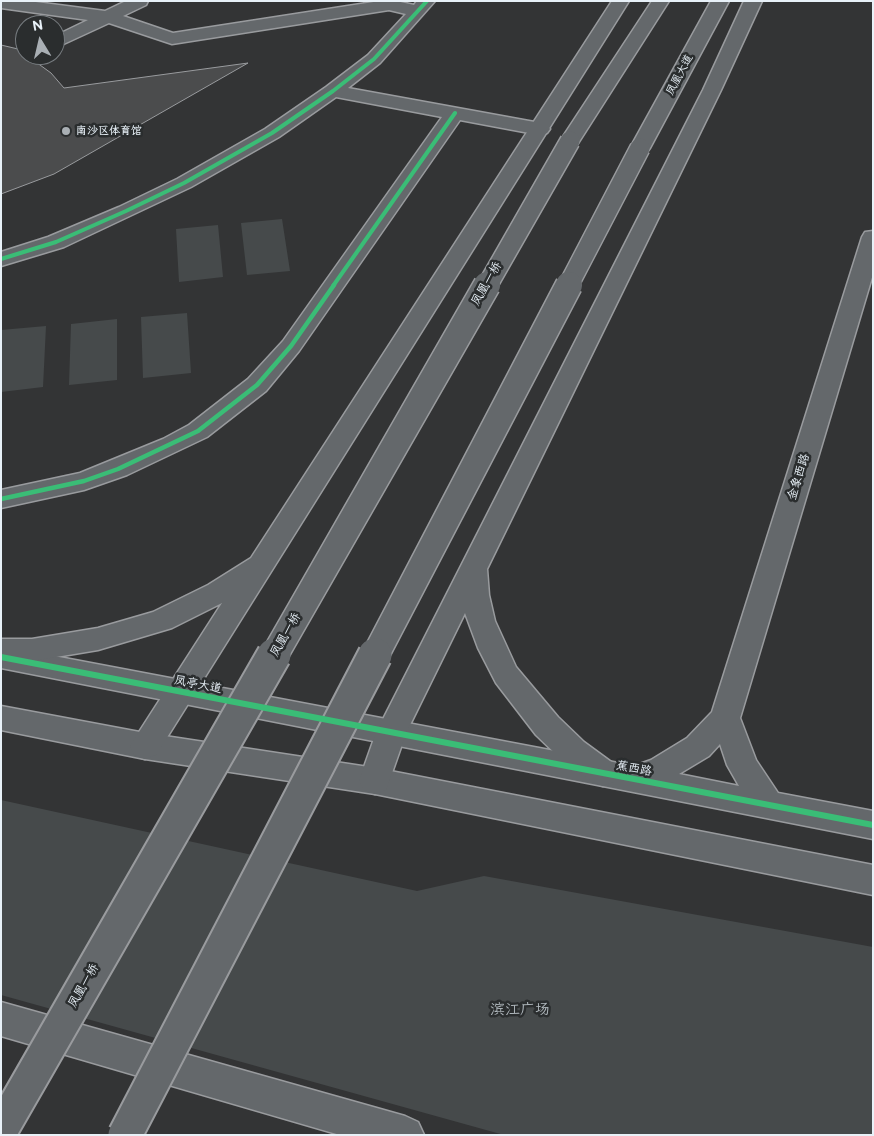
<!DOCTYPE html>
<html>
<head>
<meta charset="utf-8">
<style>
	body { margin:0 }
	#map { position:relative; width:874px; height:1136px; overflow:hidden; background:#333435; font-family:"Balsamiq Sans",sans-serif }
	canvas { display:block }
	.frame { position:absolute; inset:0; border:2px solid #e8f1f8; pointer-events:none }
	.north { position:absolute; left:15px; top:15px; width:50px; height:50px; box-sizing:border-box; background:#2a2d2e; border:1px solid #767b7f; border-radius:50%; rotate:351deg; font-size:14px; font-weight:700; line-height:20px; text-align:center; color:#e8f1f8 }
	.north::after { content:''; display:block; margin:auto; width:18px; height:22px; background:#a9afb4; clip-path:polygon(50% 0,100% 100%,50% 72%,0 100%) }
</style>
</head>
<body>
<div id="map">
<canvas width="874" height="1136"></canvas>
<div class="frame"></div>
<div class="north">N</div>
</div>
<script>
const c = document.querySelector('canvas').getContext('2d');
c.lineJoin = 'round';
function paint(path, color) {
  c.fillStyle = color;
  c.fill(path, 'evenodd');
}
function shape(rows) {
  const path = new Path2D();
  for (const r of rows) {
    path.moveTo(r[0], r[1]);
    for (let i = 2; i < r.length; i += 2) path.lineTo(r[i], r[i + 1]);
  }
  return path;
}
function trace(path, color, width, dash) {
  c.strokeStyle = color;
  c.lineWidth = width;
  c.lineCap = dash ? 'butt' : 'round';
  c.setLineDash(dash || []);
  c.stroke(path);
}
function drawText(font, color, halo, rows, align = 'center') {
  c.font = font + ' "Balsamiq Sans","LXGW WenKai TC",sans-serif';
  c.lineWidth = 5;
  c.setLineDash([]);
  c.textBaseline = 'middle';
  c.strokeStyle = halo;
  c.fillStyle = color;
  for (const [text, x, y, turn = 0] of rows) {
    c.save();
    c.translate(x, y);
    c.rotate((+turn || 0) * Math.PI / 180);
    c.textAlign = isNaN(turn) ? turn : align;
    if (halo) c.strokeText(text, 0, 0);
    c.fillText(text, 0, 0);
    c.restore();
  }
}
paint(shape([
	[282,219,290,271,247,275,241,223],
	[218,225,223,277,179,282,176,229],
	[187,313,191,373,143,378,141,317],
	[117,319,117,380,69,385,71,324],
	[46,326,43,387,1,392,1,330],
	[1,800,417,891,484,876,873,947,873,1135,504,1135,1,995]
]), '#464a4b');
const building = shape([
	[1,45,18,49,51,73,64,88,248,63,54,174,1,194,1,45]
]);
paint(building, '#4b4c4d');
trace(building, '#999b9e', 1);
const minor = shape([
	[1,1,28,1,105,11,126,1,148,1,146,5,123,16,173,33,380,1,396,1,414,5,417,1,435,1,380,63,348,88,540,123,547,125,550,129,547,133,540,135,460,120,299,351,266,391,207,437,127,475,84,490,1,508,1,490,80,473,163,439,189,425,248,379,283,341,442,117,336,97,279,137,191,187,64,247,1,266,1,252,48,237,119,207,177,179,265,129,326,87,368,55,406,14,389,10,172,44,109,23,55,48,55,36,88,20,1,8,1,1],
	[873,231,873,274,740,718,756,760,778,793,873,811,873,839,1,668,1,646,634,766,651,760,687,738,712,712,862,237,865,232,873,231],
	[720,744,727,765,739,786,679,774,709,756,720,744],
	[1,706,145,733,375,768,873,865,873,895,375,794,145,759,1,730,1,706],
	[1,1002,405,1116,418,1122,424,1135,340,1135,1,1036,1,1002]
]);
const major = shape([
	[612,1,629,1,156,755,145,759,134,755,130,746,222,603,172,628,98,650,32,661,1,661,1,639,32,639,98,628,153,612,208,585,251,558,612,1],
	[652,1,669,1,577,145,563,145,560,141,652,1],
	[711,1,729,1,650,148,647,152,640,154,633,152,630,148,711,1],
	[744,1,762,1,721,90,487,569,489,595,495,621,516,667,558,717,584,742,614,764,619,773,614,782,603,786,592,782,562,760,536,735,496,683,478,648,465,613,406,733,386,790,375,794,364,790,359,781,376,733,703,90,744,1]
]);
trace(minor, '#999b9e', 3);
trace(major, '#999b9e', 3);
paint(minor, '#64686b');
paint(major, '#64686b');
const majorBridgeFar2 = shape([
	[487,286,570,141],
	[568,286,640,148]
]);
const majorBridgeFar1 = shape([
	[274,656,487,285],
	[375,656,569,285]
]);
const majorBridge = shape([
	[1,1130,274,655],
	[125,1135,375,655]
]);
trace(majorBridgeFar2, '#999b9e', 22, []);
trace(majorBridgeFar1, '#999b9e', 29, []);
trace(majorBridge, '#999b9e', 37, []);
trace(majorBridgeFar2, '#64686b', 19);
trace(majorBridgeFar1, '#64686b', 26);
trace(majorBridge, '#64686b', 33);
trace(shape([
	[1,259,56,242,126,211,184,183,272,133,333,91,374,59,427,1],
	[333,286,455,113]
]), '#3abd76', 4);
trace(shape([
	[1,499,84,481,118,469,198,431,257,385,291,346,334,285]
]), '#3abd76', 4.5);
trace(shape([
	[1,657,873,825]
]), '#3abd76', 6);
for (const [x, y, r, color] of [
	[66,131,5,"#a9afb4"]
]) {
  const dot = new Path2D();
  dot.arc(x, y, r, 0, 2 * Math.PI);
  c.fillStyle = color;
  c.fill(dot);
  trace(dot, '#2a2d2e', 2);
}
drawText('11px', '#e8f1f8', '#2a2d2e', [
	["凤凰大道",680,75,-62]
]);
drawText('bold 11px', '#e8f1f8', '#2a2d2e', [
	["南沙区体育馆",76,131]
], 'left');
drawText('12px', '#e8f1f8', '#2a2d2e', [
	["凤凰一桥",487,284,-60],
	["金象西路",799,477,-73],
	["凤凰一桥",286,635,-60],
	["凤亭大道",198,685,11],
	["蕉西路",634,769,11],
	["凤凰一桥",84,986,-60]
]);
drawText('15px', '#b0b8bd', '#2a2d2e', [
	["滨江广场",520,1010]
]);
</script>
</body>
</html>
